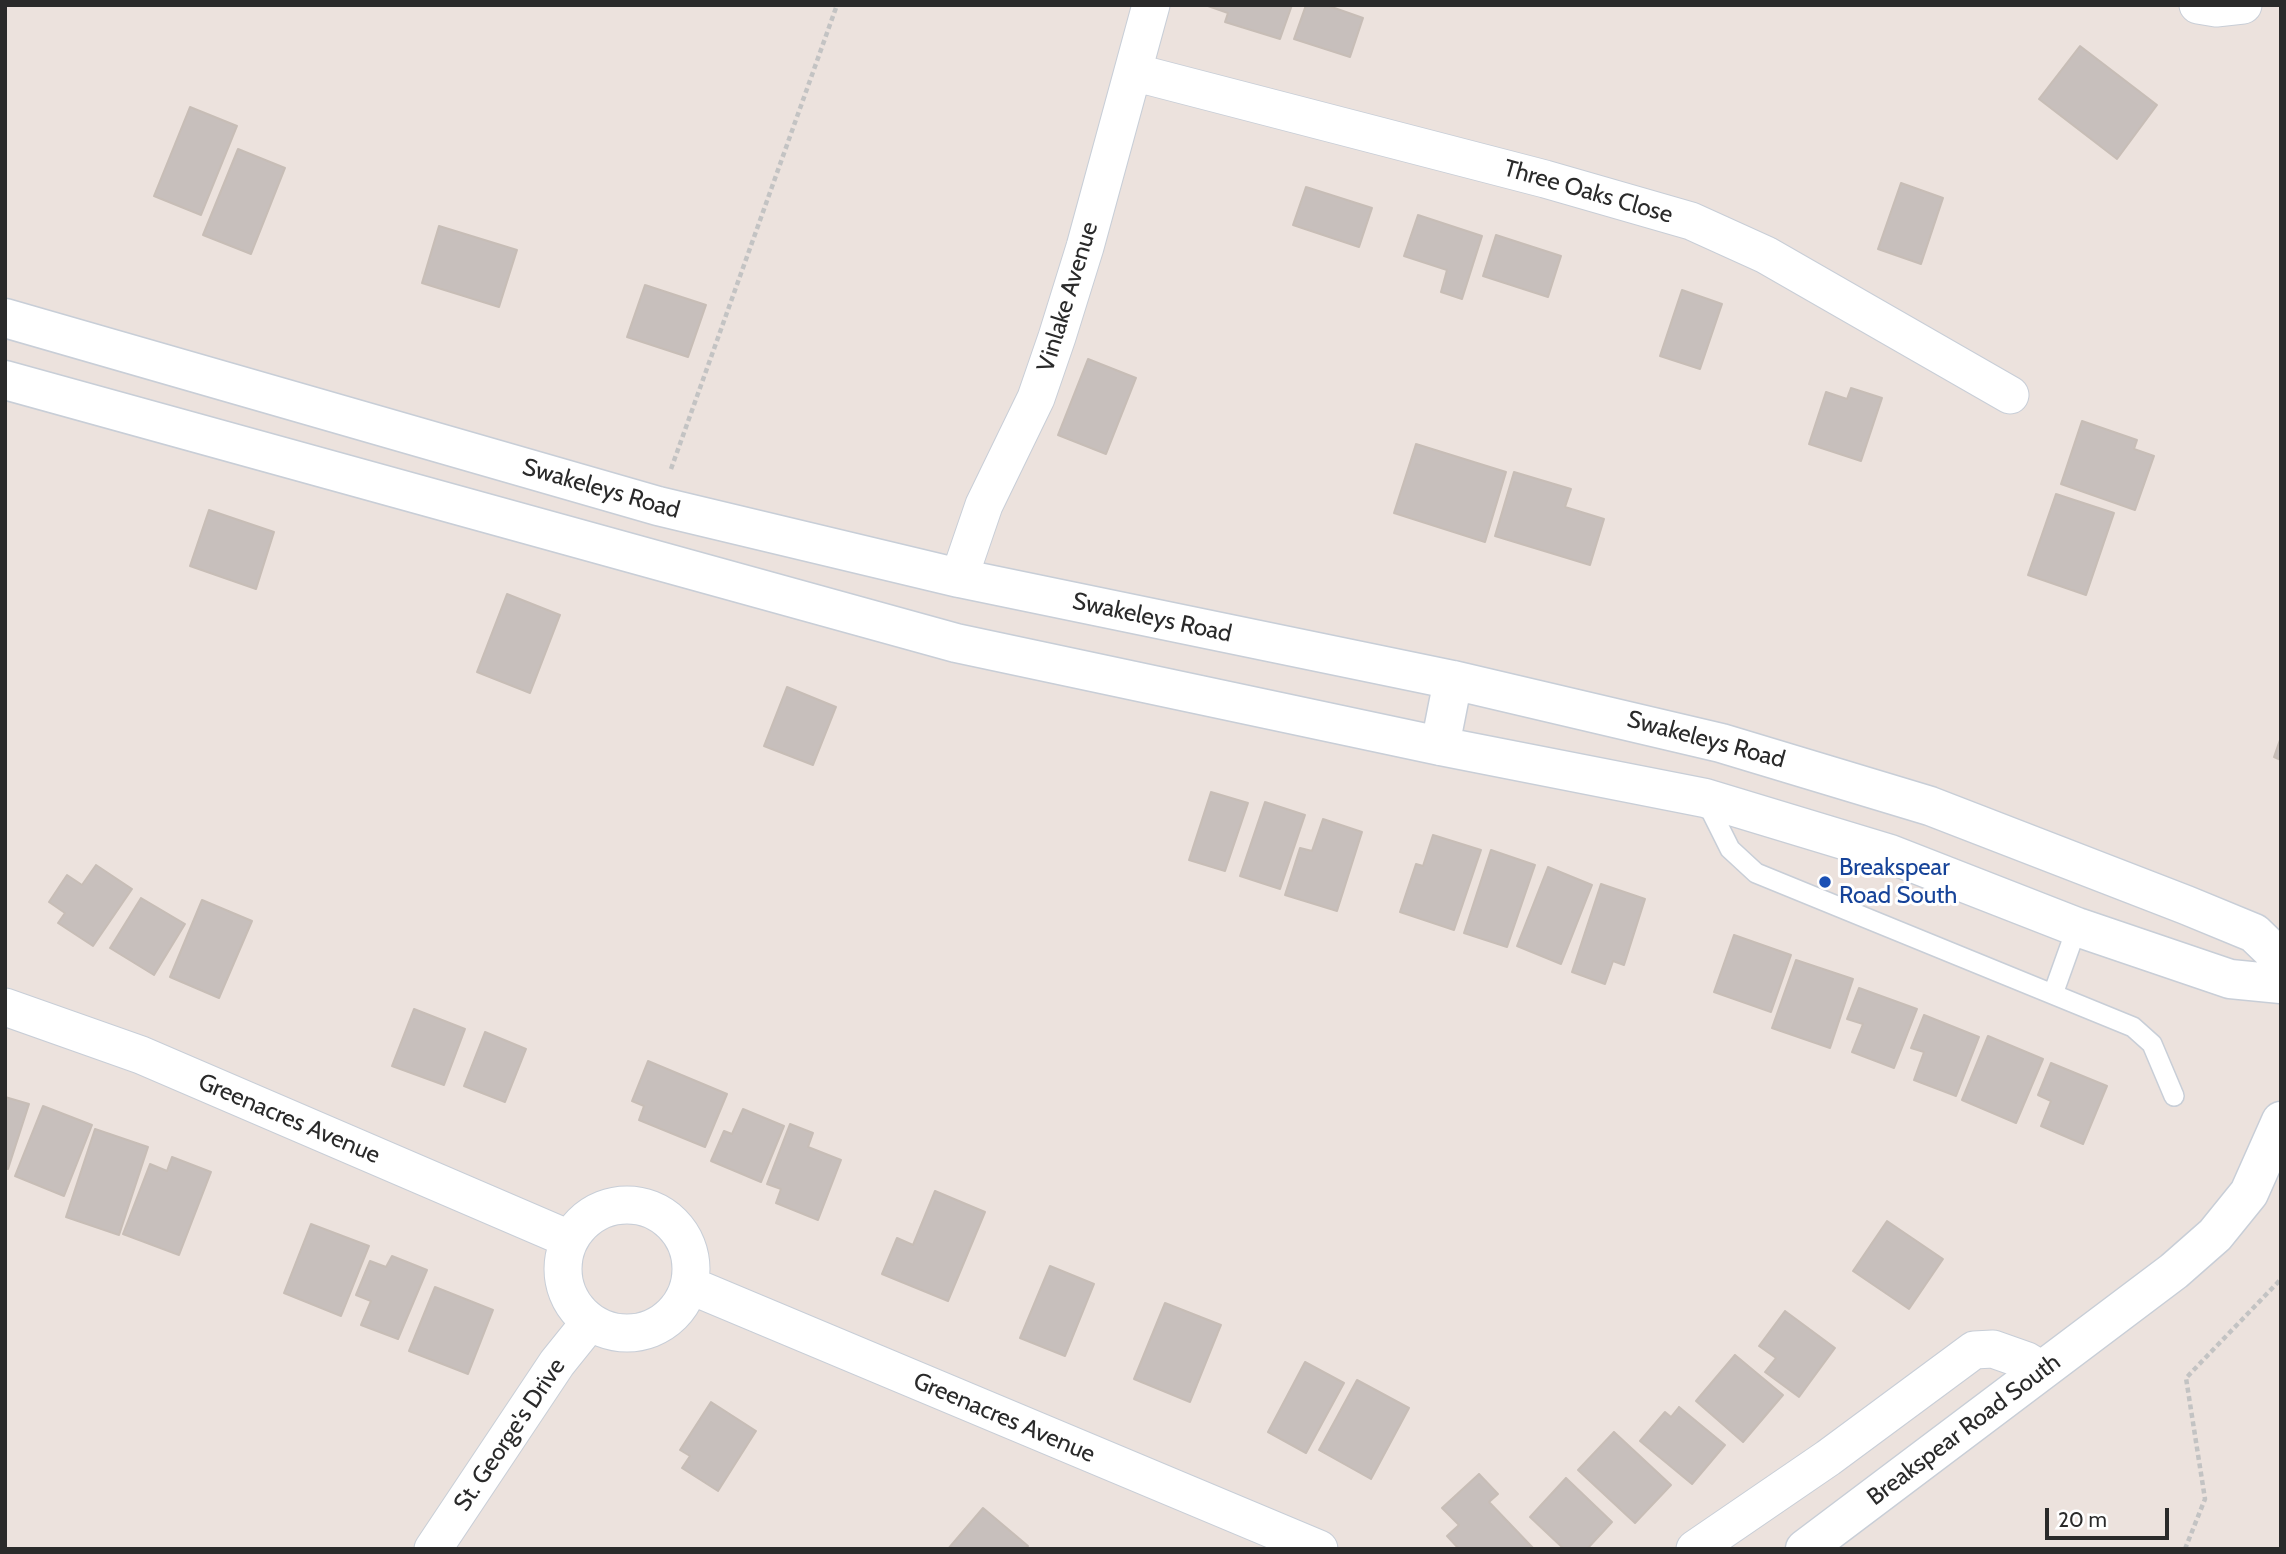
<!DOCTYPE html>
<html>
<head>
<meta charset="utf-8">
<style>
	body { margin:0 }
	#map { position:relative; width:2286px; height:1554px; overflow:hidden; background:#ece2dd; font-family:Cabin,sans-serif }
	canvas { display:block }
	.frame { position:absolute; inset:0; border:7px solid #2a2a2a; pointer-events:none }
	.scale { position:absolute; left:2045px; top:1508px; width:124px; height:32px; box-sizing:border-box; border:4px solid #2a2a2a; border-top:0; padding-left:9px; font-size:21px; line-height:24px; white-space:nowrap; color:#2a2a2a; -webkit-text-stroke:5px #fff; paint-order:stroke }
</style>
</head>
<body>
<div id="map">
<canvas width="2286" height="1554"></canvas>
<div class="frame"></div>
<div class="scale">20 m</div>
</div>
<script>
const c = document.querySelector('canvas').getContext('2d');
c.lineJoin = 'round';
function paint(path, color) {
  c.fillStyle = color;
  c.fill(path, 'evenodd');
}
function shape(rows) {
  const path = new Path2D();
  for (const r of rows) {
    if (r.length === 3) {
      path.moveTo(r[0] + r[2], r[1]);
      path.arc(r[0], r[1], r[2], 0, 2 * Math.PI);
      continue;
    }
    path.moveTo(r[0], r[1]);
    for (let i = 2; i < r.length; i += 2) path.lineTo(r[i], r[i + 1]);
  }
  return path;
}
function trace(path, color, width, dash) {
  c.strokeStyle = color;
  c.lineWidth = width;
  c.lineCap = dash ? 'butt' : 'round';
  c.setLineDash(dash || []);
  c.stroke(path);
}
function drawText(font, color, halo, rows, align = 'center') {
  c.font = font + ' Cabin,sans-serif';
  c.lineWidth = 6;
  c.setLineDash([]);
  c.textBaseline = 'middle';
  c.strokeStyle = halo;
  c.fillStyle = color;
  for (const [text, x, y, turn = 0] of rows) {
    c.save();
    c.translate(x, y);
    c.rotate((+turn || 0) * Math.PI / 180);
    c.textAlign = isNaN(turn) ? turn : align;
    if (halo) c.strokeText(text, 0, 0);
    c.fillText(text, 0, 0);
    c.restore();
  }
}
const building = shape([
	[1292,5,1280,39,1225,22,1228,13,1208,6,1292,5],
	[1306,5,1326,5,1363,18,1350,57,1294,39,1306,5],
	[2080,46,2157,105,2117,159,2039,99,2080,46],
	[190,107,237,126,201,215,154,196,190,107],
	[238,149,285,168,251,254,203,235,238,149],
	[1901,183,1943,198,1921,264,1878,249,1901,183],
	[1306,187,1372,208,1359,247,1293,225,1306,187],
	[1418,215,1482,236,1462,299,1441,292,1447,270,1404,256,1418,215],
	[439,226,517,250,499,307,422,283,439,226],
	[1496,235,1561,256,1548,297,1483,276,1496,235],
	[645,285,706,305,688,357,627,337,645,285],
	[1682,290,1722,304,1700,369,1660,356,1682,290],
	[1088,359,1136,378,1106,454,1058,435,1088,359],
	[1851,388,1882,398,1861,461,1809,444,1826,392,1847,399,1851,388],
	[2082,421,2137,440,2134,449,2154,456,2135,510,2061,484,2082,421],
	[1416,444,1506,472,1485,542,1394,513,1416,444],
	[1514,472,1571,489,1565,507,1604,519,1590,565,1495,536,1514,472],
	[2056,494,2114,513,2086,595,2028,575,2056,494],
	[209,510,274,532,256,589,190,566,209,510],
	[507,594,560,615,530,693,477,672,507,594],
	[787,687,836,707,813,765,764,746,787,687],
	[2281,737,2281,760,2274,757,2281,737],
	[1211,792,1248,803,1225,871,1189,860,1211,792],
	[1265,802,1305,815,1280,889,1240,876,1265,802],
	[1323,819,1362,832,1337,911,1285,895,1300,848,1312,851,1323,819],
	[1433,835,1481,850,1454,930,1400,912,1416,864,1423,866,1433,835],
	[1491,850,1535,865,1507,947,1464,933,1491,850],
	[96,865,132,889,93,946,58,923,65,913,49,902,67,875,82,885,96,865],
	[1548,867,1592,885,1561,964,1517,946,1548,867],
	[1601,884,1645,899,1624,965,1613,961,1605,984,1572,972,1601,884],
	[141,898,185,924,154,975,110,948,141,898],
	[202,900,252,921,219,998,170,977,202,900],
	[1734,935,1791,955,1771,1012,1714,992,1734,935],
	[1796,960,1853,979,1830,1048,1772,1028,1796,960],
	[1859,988,1917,1009,1894,1068,1852,1052,1863,1024,1847,1019,1859,988],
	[414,1009,465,1029,444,1085,392,1066,414,1009],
	[1924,1015,1979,1037,1956,1096,1914,1080,1924,1052,1911,1048,1924,1015],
	[485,1032,526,1049,505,1102,464,1086,485,1032],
	[1988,1036,2043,1059,2016,1123,1962,1100,1988,1036],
	[648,1061,727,1094,705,1147,639,1120,644,1106,632,1101,648,1061],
	[2051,1063,2107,1086,2083,1144,2041,1126,2051,1101,2038,1095,2051,1063],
	[5,1097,29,1104,8,1169,5,1168,5,1097],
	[43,1106,92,1125,64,1196,15,1176,43,1106],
	[743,1109,784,1126,761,1182,711,1161,724,1131,732,1134,743,1109],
	[790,1124,813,1133,808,1147,841,1160,818,1220,776,1203,781,1189,767,1184,790,1124],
	[95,1129,148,1147,119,1235,66,1217,95,1129],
	[172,1157,211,1172,179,1255,123,1234,150,1164,167,1171,172,1157],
	[935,1191,985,1212,948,1301,882,1274,897,1238,913,1245,935,1191],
	[1887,1221,1943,1259,1909,1309,1853,1271,1887,1221],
	[311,1224,369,1246,341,1316,284,1293,311,1224],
	[392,1256,427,1270,398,1339,361,1325,371,1301,356,1295,370,1261,386,1267,392,1256],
	[1050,1266,1094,1284,1065,1356,1020,1338,1050,1266],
	[435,1287,493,1310,468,1374,409,1351,435,1287],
	[1165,1303,1221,1325,1190,1402,1134,1379,1165,1303],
	[1785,1311,1835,1348,1799,1397,1765,1372,1776,1358,1759,1346,1785,1311],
	[1735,1355,1783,1395,1743,1442,1696,1401,1735,1355],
	[1305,1362,1344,1383,1306,1453,1268,1432,1305,1362],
	[1357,1380,1409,1408,1371,1479,1319,1450,1357,1380],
	[711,1402,756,1431,718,1491,682,1468,690,1456,680,1450,711,1402],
	[1679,1407,1725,1445,1692,1484,1640,1441,1665,1412,1671,1417,1679,1407],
	[1614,1432,1671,1485,1635,1523,1578,1470,1614,1432],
	[1479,1474,1498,1494,1489,1502,1534,1549,1459,1549,1447,1536,1459,1525,1442,1508,1479,1474],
	[1566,1478,1612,1522,1587,1549,1564,1549,1530,1517,1566,1478],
	[983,1508,1028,1546,1025,1549,948,1549,983,1508]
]);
paint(building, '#c7bfbc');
trace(building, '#c7bdb6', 2);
const lane = shape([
	[1705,799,1730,849,1756,873,2133,1027,2152,1044,2174,1096],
	[2053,994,2077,927]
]);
const street = shape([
	[2198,5,2216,8,2243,5],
	[1133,72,1545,179,1691,221,1766,255,2010,395],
	[959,578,984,505,1036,398,1057,337,1085,247,1151,5],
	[5,1007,141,1055,569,1239],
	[627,1269,64],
	[689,1285,1319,1549],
	[433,1549,557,1363,590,1322],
	[1695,1549,1828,1458,1974,1350,1993,1349,2027,1361,2042,1370]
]);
const secondary = shape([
	[5,318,658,506,959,578,1453,680,1721,743,1930,806,2186,905,2254,933,2281,959],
	[5,380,956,643,1440,746,1705,798,1890,854,2077,927,2230,979,2281,984],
	[1440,746,1453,680],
	[1805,1549,2174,1271,2215,1235,2249,1193,2281,1121]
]);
trace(lane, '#c8ced7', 22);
trace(street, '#c8ced7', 39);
trace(secondary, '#c8ced7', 41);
trace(shape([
	[671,469,837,5],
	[2185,1549,2205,1499,2186,1378,2281,1279]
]), '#c3c3c3', 4.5, [5, 3.5]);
trace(lane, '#fff', 19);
trace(street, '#fff', 37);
trace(secondary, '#fff', 38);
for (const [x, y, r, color] of [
	[1825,882,7,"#1a4fb4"]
]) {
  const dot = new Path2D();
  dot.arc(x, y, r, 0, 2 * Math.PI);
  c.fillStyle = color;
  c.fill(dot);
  trace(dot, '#fff', 2.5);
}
drawText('24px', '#2a2a2a', '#fff', [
	["Three Oaks Close",1588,192,16],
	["Vinlake Avenue",1068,297,-73],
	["Swakeleys Road",601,489,16],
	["Swakeleys Road",1152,618,12],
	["Swakeleys Road",1706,740,15],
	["Greenacres Avenue",289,1119,23],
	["Greenacres Avenue",1004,1418,23],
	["Breakspear Road South",1964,1430,-37],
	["St. George's Drive",510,1435,-56]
]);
drawText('24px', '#164399', '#fff', [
	["Breakspear",1839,868],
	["Road South",1839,896]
], 'left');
</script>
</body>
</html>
